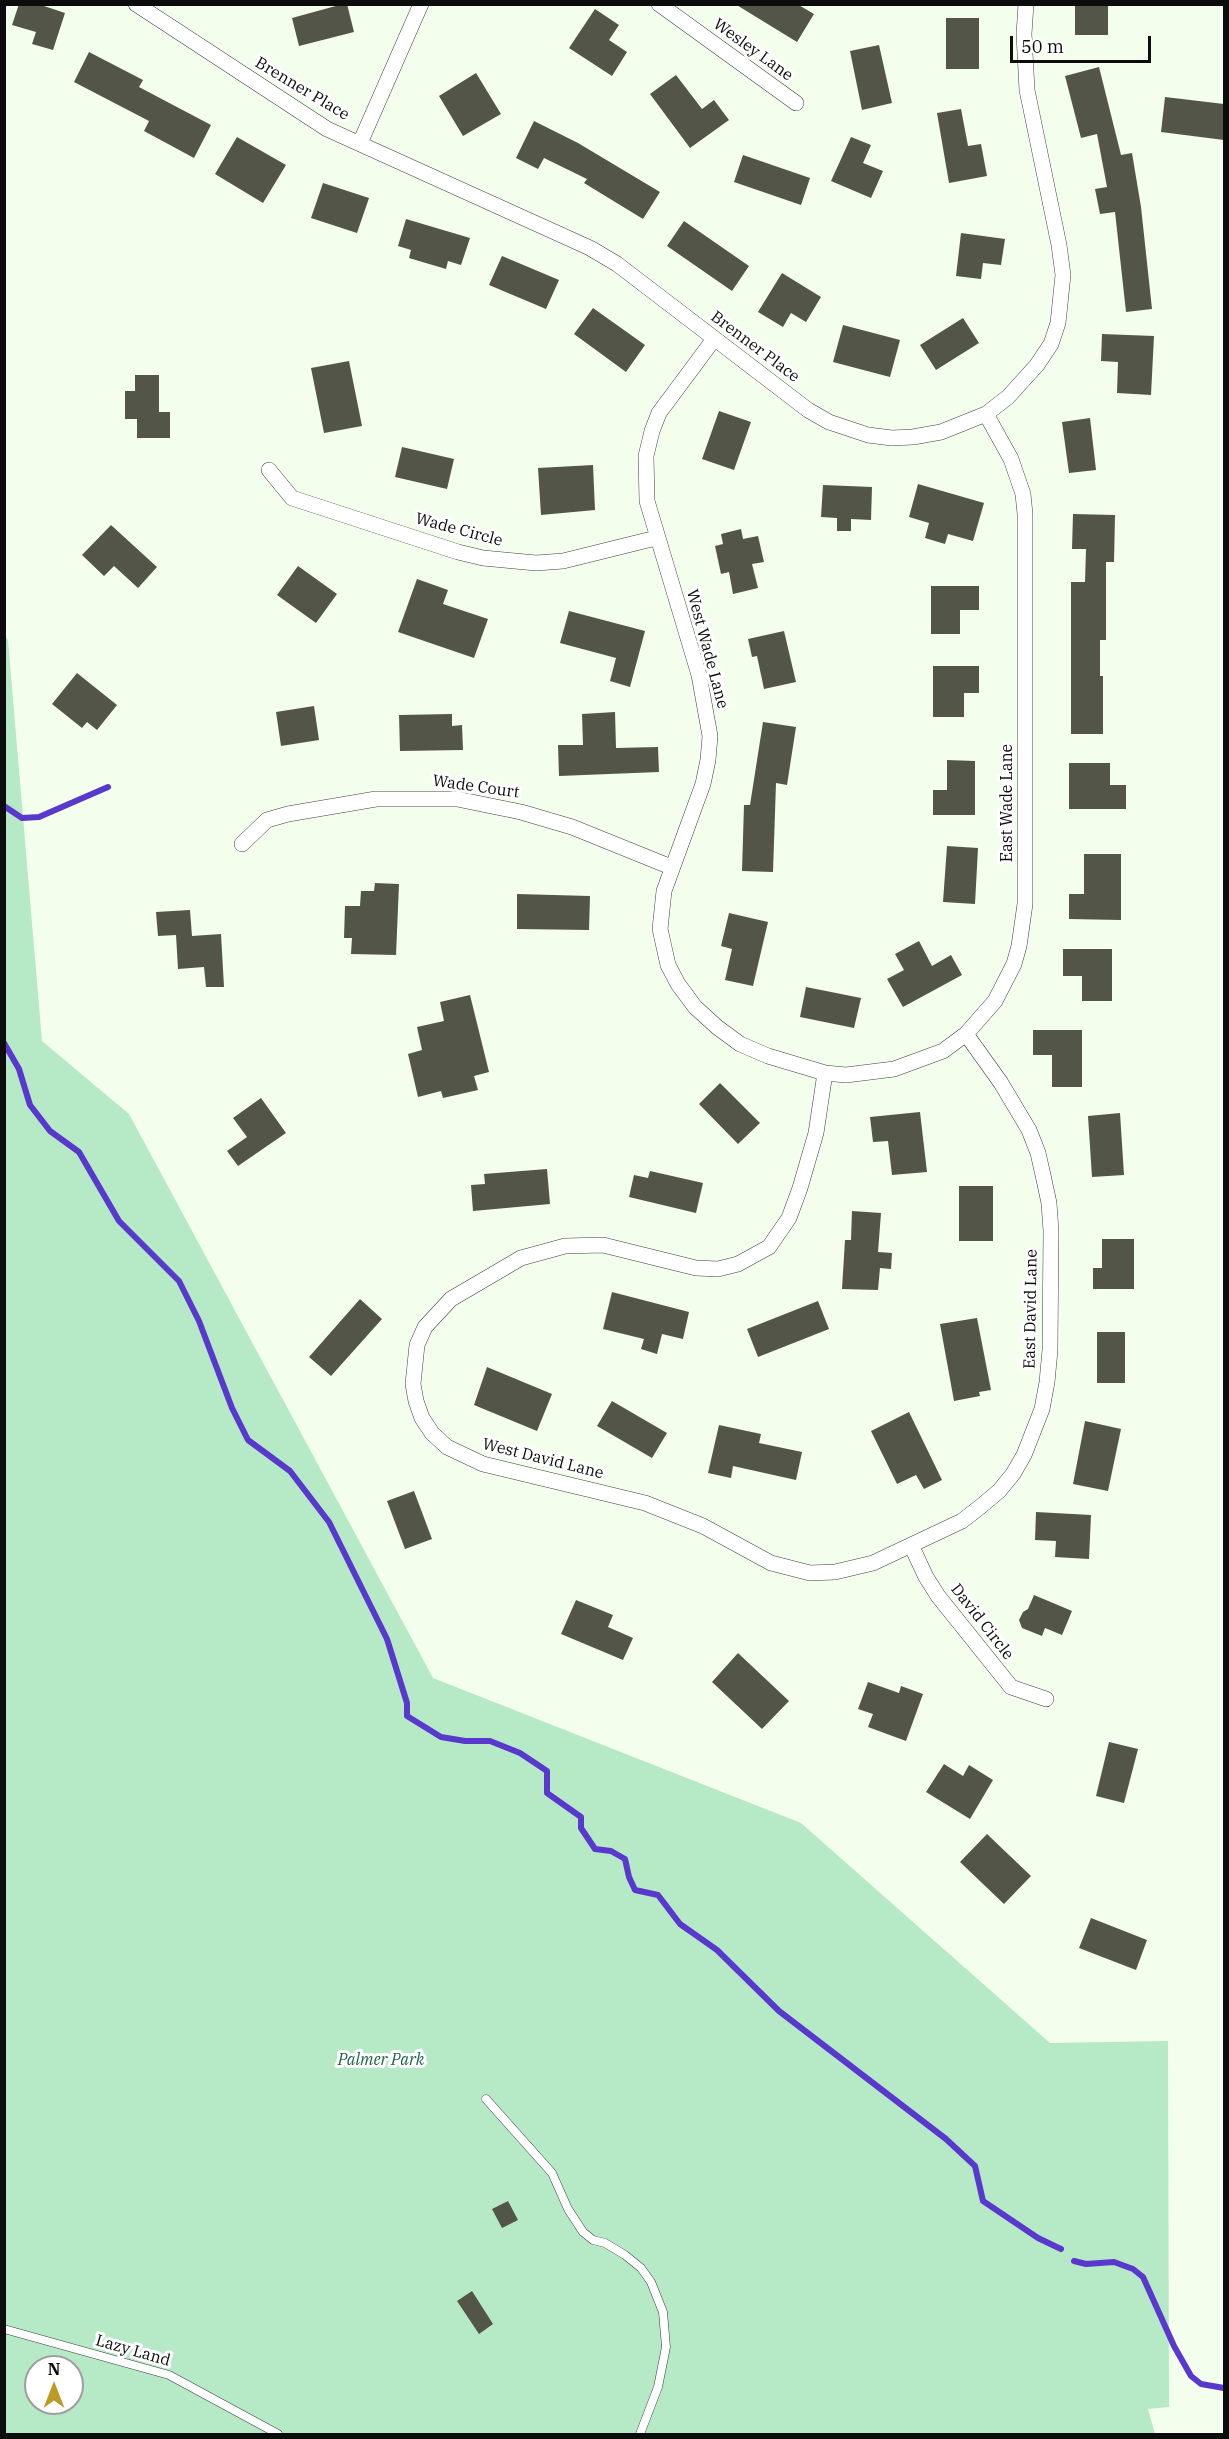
<!DOCTYPE html>
<html>
<head>
<meta charset="utf-8">
<style>
	body { margin:0 }
	#map { position:relative; width:1229px; height:2439px; overflow:hidden; background:#f3ffec; font-family:"IBM Plex Serif",serif }
	canvas { display:block }
	.frame { position:absolute; inset:0; border:6px solid #0c0c0c; pointer-events:none }
	.north { position:absolute; left:24px; top:2355px; width:60px; height:60px; box-sizing:border-box; background:#fff; border:2px solid #9e9e9e; border-radius:50%; rotate:0deg; font-size:16px; font-weight:700; line-height:24px; text-align:center; color:#0c0c0c }
	.north::after { content:''; display:block; margin:auto; width:21px; height:27px; background:#bc9a25; clip-path:polygon(50% 0,100% 100%,50% 72%,0 100%) }
	.scale { position:absolute; left:1010px; top:36px; width:141px; height:27px; box-sizing:border-box; border:3px solid #0c0c0c; border-top:0; padding-left:8px; font-size:18px; line-height:21px; white-space:nowrap; color:#0c0c0c; -webkit-text-stroke:4px #fff; paint-order:stroke }
</style>
</head>
<body>
<div id="map">
<canvas width="1229" height="2439"></canvas>
<div class="frame"></div>
<div class="north">N</div>
<div class="scale">50 m</div>
</div>
<script>
const c = document.querySelector('canvas').getContext('2d');
c.lineJoin = 'round';
function paint(path, color) {
  c.fillStyle = color;
  c.fill(path, 'evenodd');
}
function shape(rows) {
  const path = new Path2D();
  for (const r of rows) {
    path.moveTo(r[0], r[1]);
    for (let i = 2; i < r.length; i += 2) path.lineTo(r[i], r[i + 1]);
  }
  return path;
}
function trace(path, color, width, dash) {
  c.strokeStyle = color;
  c.lineWidth = width;
  c.lineCap = dash ? 'butt' : 'round';
  c.setLineDash(dash || []);
  c.stroke(path);
}
function drawText(font, color, halo, rows, align = 'center') {
  c.font = font + ' "IBM Plex Serif",serif';
  c.lineWidth = 6;
  c.setLineDash([]);
  c.textBaseline = 'middle';
  c.strokeStyle = halo;
  c.fillStyle = color;
  for (const [text, x, y, turn = 0] of rows) {
    c.save();
    c.translate(x, y);
    c.rotate((+turn || 0) * Math.PI / 180);
    c.textAlign = isNaN(turn) ? turn : align;
    if (halo) c.strokeText(text, 0, 0);
    c.fillText(text, 0, 0);
    c.restore();
  }
}
paint(shape([
	[4,635,8,640,42,1041,129,1114,433,1678,801,1823,1050,2043,1168,2041,1169,2407,1148,2409,1155,2434,5,2434],
	[36,2367,72,2367,72,2403,36,2403]
]), '#b6e9c6');
trace(shape([
	[4,806,22,818,39,817,108,787],
	[4,1043,19,1069,30,1105,50,1131,79,1152,119,1221,179,1281,199,1321,232,1408,248,1440,290,1471,329,1522,387,1639,407,1703,407,1716,441,1737,465,1741,490,1741,520,1753,547,1771,547,1793,581,1817,581,1828,595,1849,611,1851,625,1859,629,1877,635,1890,658,1895,680,1924,717,1950,779,2011,946,2139,975,2166,983,2201,1038,2238,1061,2249],
	[1074,2261,1086,2264,1114,2262,1133,2269,1143,2277,1174,2346,1191,2376,1201,2384,1224,2388]
]), '#5938cd', 6);
paint(shape([
	[19,4,38,4,65,13,53,50,32,44,36,32,12,25],
	[343,4,347,4,354,32,299,46,292,18],
	[735,4,797,4,814,14,797,42],
	[1075,4,1108,4,1108,35,1075,35],
	[595,9,619,25,609,40,627,52,612,76,569,48],
	[946,18,979,18,979,69,946,69],
	[879,45,892,103,862,110,850,51],
	[89,52,143,80,139,87,211,125,194,158,144,131,149,121,74,82],
	[1099,67,1121,155,1132,153,1141,207,1152,309,1126,312,1115,212,1100,214,1095,189,1107,187,1097,134,1081,138,1065,76],
	[476,73,501,114,463,136,439,96],
	[676,75,702,109,714,100,729,120,690,148,650,94],
	[1165,97,1224,104,1224,140,1161,132],
	[961,109,968,146,981,144,987,176,949,183,937,113],
	[534,121,578,143,660,192,643,219,584,183,587,179,544,158,538,169,516,158],
	[237,137,286,165,263,203,215,174],
	[851,137,871,145,863,163,883,171,871,198,831,181],
	[743,155,810,178,801,205,734,182],
	[323,183,369,198,357,233,311,218],
	[406,219,470,238,461,265,448,261,446,269,409,258,411,250,398,246],
	[684,221,749,266,732,291,667,246],
	[961,233,1005,239,1001,265,983,263,981,279,956,276],
	[502,256,559,280,546,309,489,285],
	[782,273,821,297,806,322,791,313,783,327,758,312],
	[593,308,645,345,626,372,574,334],
	[963,318,979,343,936,370,920,345],
	[843,325,900,340,890,377,833,362],
	[1102,334,1154,336,1151,395,1117,393,1118,362,1101,361],
	[349,361,362,426,324,433,311,368],
	[135,375,159,375,159,412,170,412,170,438,137,438,137,419,125,419,125,391,135,391],
	[719,411,751,422,734,470,702,459],
	[1090,418,1096,470,1069,473,1062,422],
	[402,447,454,459,447,489,395,477],
	[593,465,595,510,541,515,538,468],
	[918,484,984,503,973,541,948,534,945,544,925,538,929,523,909,517],
	[823,485,872,487,871,520,851,519,851,531,837,531,837,518,821,517],
	[1073,514,1115,515,1114,562,1106,562,1106,640,1100,640,1100,676,1103,676,1103,734,1071,734,1071,582,1085,582,1086,549,1072,549],
	[111,525,157,567,138,588,114,566,104,576,82,555],
	[741,529,743,539,758,536,764,562,752,564,758,588,733,594,729,572,721,574,715,546,723,544,721,534],
	[298,566,337,594,316,623,277,595],
	[417,579,448,590,443,604,488,619,474,658,398,632],
	[931,586,979,586,979,610,960,610,960,634,931,634],
	[569,611,645,631,630,687,610,681,616,658,560,643],
	[784,631,796,682,764,689,757,656,752,657,748,639],
	[933,666,979,666,979,693,964,693,964,717,933,717],
	[77,673,117,705,97,730,87,722,82,728,52,704],
	[314,706,319,740,281,746,276,712],
	[615,712,616,748,658,747,659,772,559,776,558,745,583,745,582,714],
	[452,714,452,726,462,725,463,750,400,751,399,715],
	[763,722,796,727,787,785,776,783,773,872,742,871,744,805,750,805],
	[947,760,975,761,975,815,933,815,933,790,947,790],
	[1069,763,1110,763,1110,785,1126,785,1126,809,1069,809],
	[947,846,978,848,975,904,943,902],
	[1084,854,1121,854,1121,920,1069,919,1069,894,1084,894],
	[375,883,399,884,396,955,351,954,352,938,344,938,345,906,360,906,361,891,374,891],
	[517,894,590,896,589,930,517,929],
	[190,910,192,936,221,934,224,987,206,987,204,967,178,969,176,935,158,936,156,912],
	[729,913,768,922,753,986,725,980,732,949,721,946],
	[919,941,932,966,951,955,962,975,903,1007,887,979,904,970,895,954],
	[1063,949,1112,949,1112,1001,1082,1001,1082,976,1063,976],
	[806,987,861,998,854,1028,800,1017],
	[470,995,489,1072,474,1076,478,1090,443,1098,441,1091,418,1097,408,1054,422,1050,417,1027,444,1021,440,1002],
	[1033,1030,1082,1030,1082,1087,1052,1087,1052,1055,1033,1055],
	[720,1083,760,1123,738,1144,699,1104],
	[261,1098,286,1133,238,1166,227,1151,247,1137,233,1118],
	[920,1112,927,1172,892,1175,888,1141,873,1142,870,1117],
	[1120,1113,1124,1175,1092,1177,1088,1116],
	[547,1169,550,1204,473,1211,471,1185,485,1184,484,1174],
	[650,1171,703,1183,696,1213,629,1197,634,1175,648,1178],
	[959,1186,993,1186,993,1241,959,1241],
	[852,1211,881,1213,878,1252,892,1253,891,1269,880,1268,878,1290,842,1289,845,1240,851,1240],
	[1102,1239,1134,1239,1134,1289,1093,1289,1093,1268,1102,1268],
	[612,1292,689,1312,683,1339,662,1334,657,1354,641,1349,644,1339,603,1329],
	[360,1299,382,1319,331,1376,309,1357],
	[818,1301,829,1329,758,1357,747,1329],
	[977,1318,991,1390,979,1392,980,1396,954,1401,940,1324],
	[1097,1332,1125,1332,1125,1383,1097,1383],
	[487,1367,552,1394,537,1431,474,1405],
	[612,1401,667,1433,652,1458,597,1426],
	[909,1412,942,1480,924,1489,916,1475,897,1484,871,1431],
	[1085,1421,1121,1429,1108,1491,1073,1484],
	[719,1425,761,1434,759,1443,802,1452,796,1480,733,1466,731,1478,708,1473],
	[414,1491,432,1539,405,1549,387,1501],
	[1036,1512,1091,1515,1089,1559,1055,1557,1056,1541,1035,1540],
	[1034,1595,1072,1611,1062,1635,1045,1628,1042,1636,1022,1628,1019,1620,1023,1612,1028,1609],
	[576,1600,613,1615,608,1627,633,1638,623,1660,561,1634],
	[738,1653,789,1701,762,1729,712,1682],
	[868,1682,899,1693,901,1686,923,1694,906,1741,868,1727,873,1714,858,1709],
	[1109,1742,1138,1749,1124,1803,1096,1796],
	[944,1764,963,1776,969,1765,993,1780,970,1819,926,1792],
	[987,1834,1031,1876,1004,1904,960,1862],
	[1091,1918,1147,1940,1136,1970,1079,1948],
	[508,2201,518,2220,502,2228,492,2209],
	[472,2291,493,2324,479,2334,457,2301]
]), '#535549');
const lane = shape([
	[486,2099,552,2173,568,2209,583,2232,593,2240,605,2243,625,2255,641,2268,651,2282,663,2312,666,2347,658,2387,640,2434],
	[4,2329,169,2375,278,2434]
]);
const street = shape([
	[136,4,327,129,590,248,617,264,808,410,829,422,868,435,892,438,913,437,941,432,986,414,1008,397,1037,365,1051,344,1058,323,1063,275,1059,245,1027,90,1024,34,1026,4],
	[659,4,796,103],
	[360,143,421,4],
	[714,339,659,413,652,431,646,456,647,501,699,675,710,736,708,760,703,784,664,891,660,929,668,965,678,984,695,1007,717,1027,740,1044,768,1056,825,1073,846,1075,894,1069,943,1051,966,1034,995,1001,1014,964,1019,946,1025,904,1025,514,1023,494,1011,459,986,414],
	[269,470,292,498,458,552,483,558,536,563,563,561,656,538],
	[242,844,267,820,288,814,376,799,457,799,521,812,572,827,671,867],
	[825,1073,816,1133,800,1188,789,1218,769,1247,738,1264,718,1269,696,1268,603,1245,565,1246,521,1258,451,1299,425,1327,417,1345,413,1384,416,1401,422,1418,432,1433,447,1447,483,1464,645,1503,703,1526,771,1563,810,1573,835,1572,873,1563,962,1521,980,1507,999,1491,1013,1474,1024,1455,1042,1409,1047,1382,1050,1350,1051,1231,1049,1203,1043,1175,1038,1153,1029,1130,1001,1083,966,1034],
	[911,1545,926,1577,938,1596,1011,1687,1046,1699]
]);
trace(lane, '#3f3f3f', 9);
trace(street, '#3f3f3f', 16);
trace(lane, '#fff', 8);
trace(street, '#fff', 15);
drawText('16px', '#0c0c0c', '#fff', [
	["Wesley Lane",753,50,36],
	["Brenner Place",302,89,31],
	["Brenner Place",755,347,37],
	["Wade Circle",459,530,15],
	["West Wade Lane",707,649,75],
	["Wade Court",476,787,8],
	["East Wade Lane",1007,803,-90],
	["East David Lane",1031,1309,-89],
	["West David Lane",543,1459,14],
	["David Circle",982,1622,52],
	["Lazy Land",133,2351,16]
]);
drawText('italic 16px', '#1d6449', '#fff', [
	["Palmer Park",381,2060]
]);
</script>
</body>
</html>
